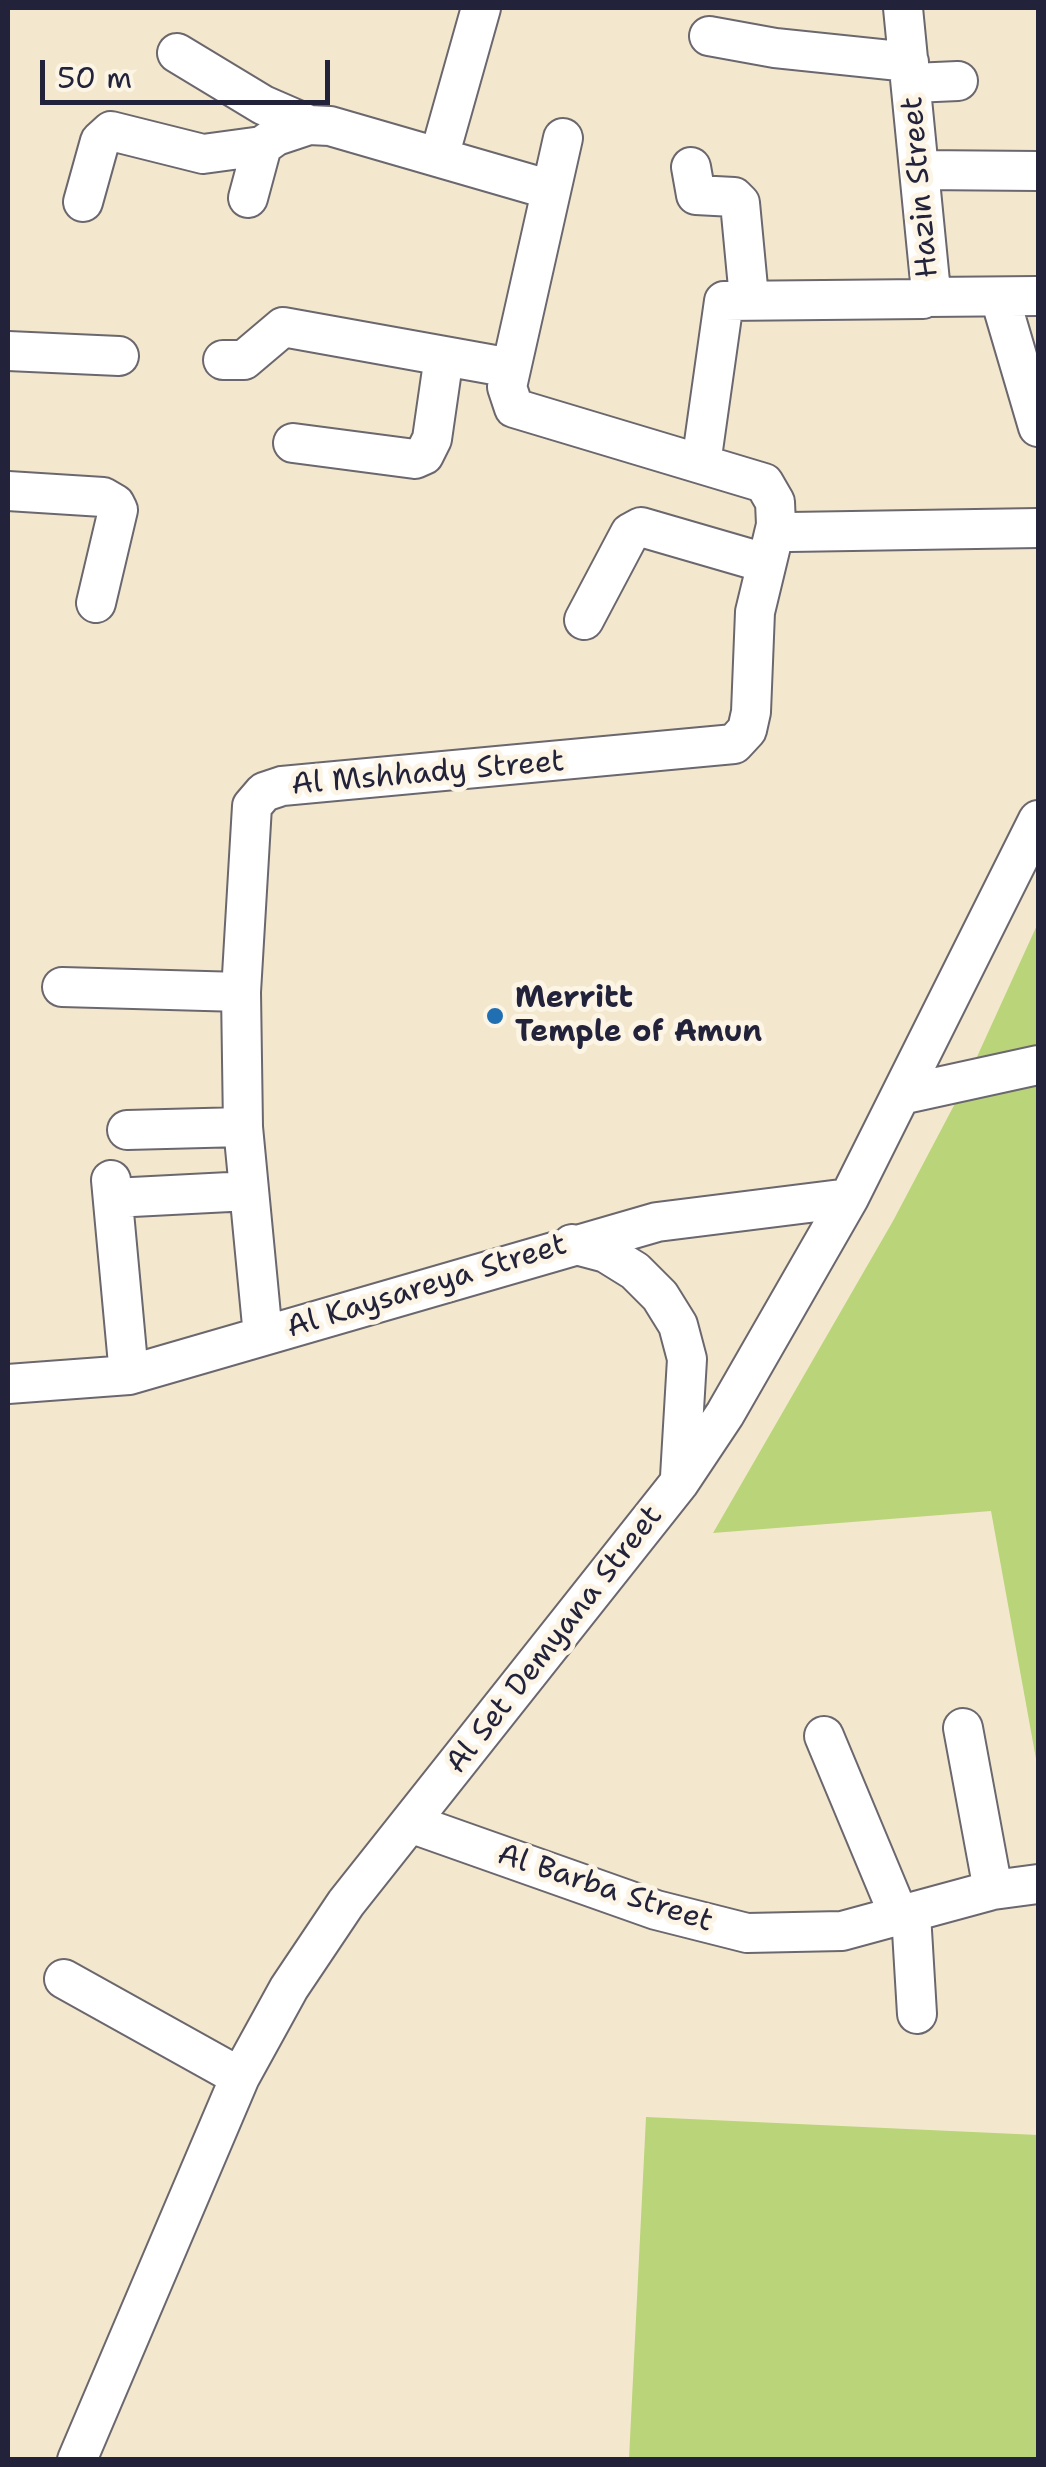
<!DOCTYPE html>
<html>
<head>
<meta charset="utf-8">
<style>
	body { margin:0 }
	#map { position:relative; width:1046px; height:2467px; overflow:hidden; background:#f3e8cd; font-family:"Shantell Sans",sans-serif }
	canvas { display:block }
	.frame { position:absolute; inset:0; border:10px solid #22223b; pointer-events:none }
	.scale { position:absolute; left:40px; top:60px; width:290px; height:45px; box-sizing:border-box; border:5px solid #22223b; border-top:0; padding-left:12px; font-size:30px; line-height:35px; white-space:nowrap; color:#22223b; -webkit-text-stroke:8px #fcf5e5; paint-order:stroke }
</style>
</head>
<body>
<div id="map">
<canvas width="1046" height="2467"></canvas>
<div class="frame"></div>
<div class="scale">50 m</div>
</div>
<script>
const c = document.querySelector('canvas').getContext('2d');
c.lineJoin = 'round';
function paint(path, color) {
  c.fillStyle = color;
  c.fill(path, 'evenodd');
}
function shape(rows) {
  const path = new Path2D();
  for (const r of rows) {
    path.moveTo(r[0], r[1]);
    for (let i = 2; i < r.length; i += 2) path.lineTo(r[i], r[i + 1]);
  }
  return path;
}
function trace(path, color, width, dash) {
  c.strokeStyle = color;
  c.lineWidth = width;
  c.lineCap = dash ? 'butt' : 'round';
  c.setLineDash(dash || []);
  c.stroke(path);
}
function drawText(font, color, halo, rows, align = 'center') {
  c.font = font + ' "Shantell Sans",sans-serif';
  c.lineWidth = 10;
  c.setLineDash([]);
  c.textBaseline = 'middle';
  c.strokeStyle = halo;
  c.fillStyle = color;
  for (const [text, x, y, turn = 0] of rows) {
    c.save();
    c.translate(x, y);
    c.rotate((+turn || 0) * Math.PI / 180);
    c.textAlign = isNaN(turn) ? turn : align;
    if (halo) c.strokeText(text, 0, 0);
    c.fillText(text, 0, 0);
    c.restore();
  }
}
paint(shape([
	[1038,923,1038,1770,991,1511,713,1533,893,1221,960,1094],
	[646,2117,1038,2135,1038,2459,629,2459]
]), '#bad47a');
const minor = shape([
	[709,36,775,48,909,62],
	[177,53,263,105,309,125],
	[913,83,958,81],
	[563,138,507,387,514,408,764,483,775,502,776,525,790,532,1038,528],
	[439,157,481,8],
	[691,167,696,195,734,197,740,203,749,298],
	[920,170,1038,171],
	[248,198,262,146],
	[83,202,100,141,111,131,203,154,262,146,276,136,309,125,330,126,551,190],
	[927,297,1038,296],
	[1000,298,1038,427],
	[8,351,119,356],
	[223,360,244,360,283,327,511,368],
	[293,443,415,459,424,455,432,439,444,356],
	[701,464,724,301,923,299,931,292,903,8],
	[8,491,103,497,115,504,118,510,96,603],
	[584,620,630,533,641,527,765,563],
	[62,987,241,992],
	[901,1095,1038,1065],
	[127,1130,243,1127],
	[111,1180,129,1375],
	[113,1198,249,1191],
	[572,1244,606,1253,635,1271,660,1296,678,1325,687,1359,680,1477],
	[263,1336,243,1127,241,992,252,806,264,792,282,786,734,744,747,730,751,712,755,612,776,525],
	[8,1384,129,1375,657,1222,849,1198],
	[963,1728,993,1890],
	[824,1736,900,1918],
	[410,1823,656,1910,747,1933,842,1931,993,1890,1038,1884],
	[911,1914,917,2014],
	[64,1979,240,2077],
	[77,2460,240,2077,289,1988,346,1903,679,1483,725,1414,849,1198,1038,820]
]);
trace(minor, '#6b676e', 42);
trace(minor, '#fff', 38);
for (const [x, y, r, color] of [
	[495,1016,10,"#1f6fb2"]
]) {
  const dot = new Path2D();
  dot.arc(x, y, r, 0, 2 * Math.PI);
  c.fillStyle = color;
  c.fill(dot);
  trace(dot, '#fcf5e5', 4);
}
drawText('30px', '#22223b', '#fcf5e5', [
	["Hazin Street",921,187,-95],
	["Al Mshhady Street",428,774,-5],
	["Al Kaysareya Street",427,1287,-17],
	["Al Set Demyana Street",555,1640,-52],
	["Al Barba Street",605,1889,18]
]);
drawText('bold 30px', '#22223b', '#fcf5e5', [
	["Merritt",515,999],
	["Temple of Amun",515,1033]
], 'left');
</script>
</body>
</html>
